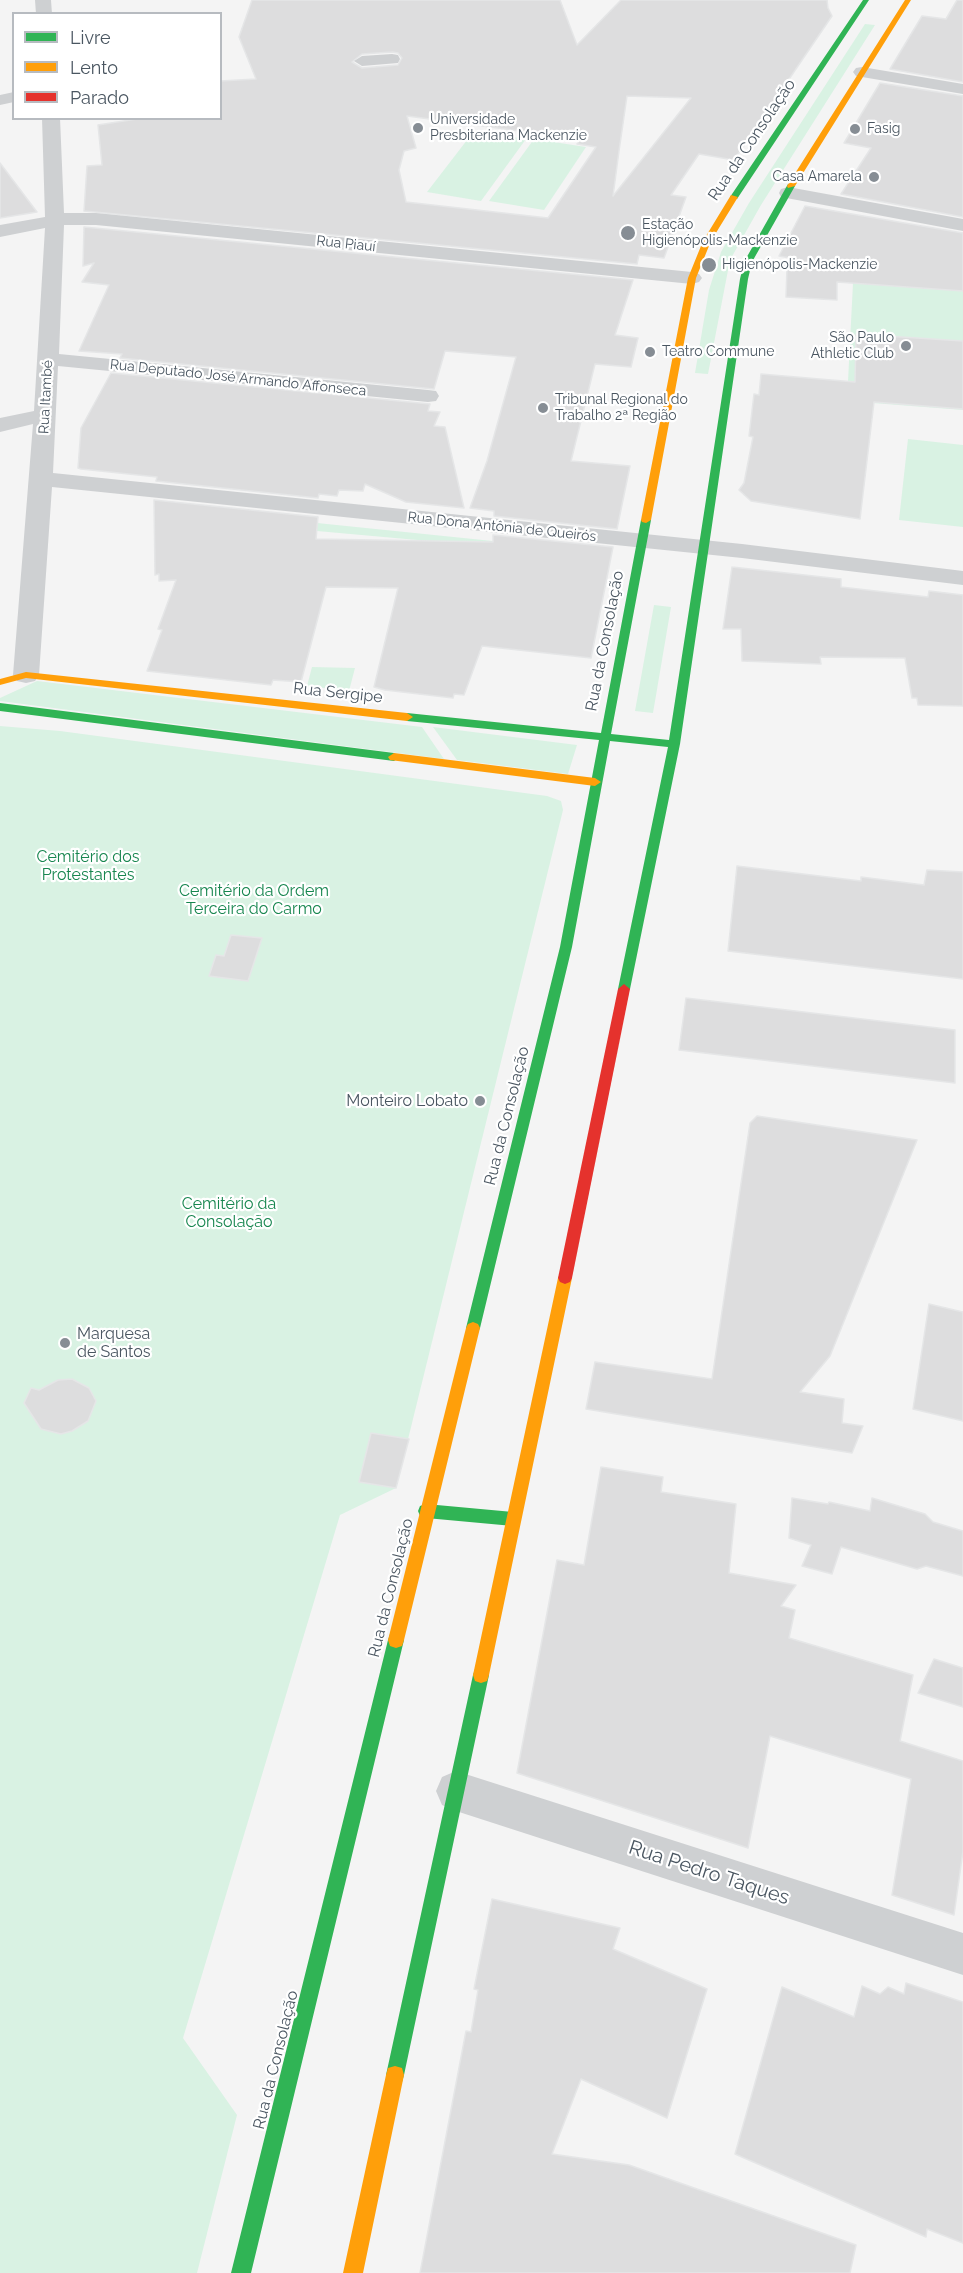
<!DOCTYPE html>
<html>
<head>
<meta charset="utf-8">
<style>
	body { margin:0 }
	#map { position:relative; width:963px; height:2273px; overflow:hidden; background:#f4f4f4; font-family:Raleway,sans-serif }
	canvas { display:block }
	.legend { position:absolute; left:12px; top:12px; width:210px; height:108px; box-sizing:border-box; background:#fff; border:2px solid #b7bbc0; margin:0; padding:8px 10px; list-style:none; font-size:18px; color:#4a5661 }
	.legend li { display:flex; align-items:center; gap:12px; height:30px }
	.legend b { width:30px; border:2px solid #b7bbc0 }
</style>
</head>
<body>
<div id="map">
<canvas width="963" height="2273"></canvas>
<ul class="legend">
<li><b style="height:8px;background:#30b455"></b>Livre</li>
<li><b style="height:8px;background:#ff9f0a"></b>Lento</li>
<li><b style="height:8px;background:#e5322d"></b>Parado</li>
</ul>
</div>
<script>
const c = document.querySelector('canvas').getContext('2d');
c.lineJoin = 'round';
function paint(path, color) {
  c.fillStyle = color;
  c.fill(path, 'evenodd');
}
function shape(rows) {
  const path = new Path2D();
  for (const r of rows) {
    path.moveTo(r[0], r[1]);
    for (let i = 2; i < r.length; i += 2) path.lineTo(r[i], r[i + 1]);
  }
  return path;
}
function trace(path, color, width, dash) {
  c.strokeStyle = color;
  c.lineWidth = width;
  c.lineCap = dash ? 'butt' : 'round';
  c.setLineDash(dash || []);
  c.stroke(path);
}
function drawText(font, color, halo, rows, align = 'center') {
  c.font = font + ' Raleway,sans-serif';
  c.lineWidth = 4.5;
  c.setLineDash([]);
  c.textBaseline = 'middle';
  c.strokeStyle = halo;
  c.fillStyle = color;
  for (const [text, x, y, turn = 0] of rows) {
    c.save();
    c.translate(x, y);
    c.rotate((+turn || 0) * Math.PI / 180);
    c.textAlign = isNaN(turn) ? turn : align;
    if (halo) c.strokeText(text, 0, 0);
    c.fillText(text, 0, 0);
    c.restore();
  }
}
paint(shape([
	[865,24,875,25,761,205,730,260,708,374,695,373,709,290,721,252,749,203],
	[474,131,526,139,481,201,427,192],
	[534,139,586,147,544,210,489,201],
	[853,283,963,291,963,410,847,401],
	[908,439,963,445,963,527,899,520],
	[317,523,512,543,506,548,317,531],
	[654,605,671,607,653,713,635,711],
	[312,667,355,668,349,691,307,686],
	[37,681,422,727,444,759,0,701,0,698],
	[0,726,60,731,547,796,561,801,563,810,396,1488,340,1515,183,2038,237,2115,197,2273,0,2273],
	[433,727,577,745,568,774,457,760]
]), '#d9f2e3');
const building = shape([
	[252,0,560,0,577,45,621,0,827,0,828,8,832,16,734,160,699,154,671,195,686,197,664,258,639,255,637,264,84,211,87,166,102,165,98,125,143,118,220,118,220,81,256,79,239,37,252,0],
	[392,52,398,53,402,58,398,65,362,68,352,62,362,54,392,52],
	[627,96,691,98,613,196,619,151,627,96],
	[407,116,580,139,577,144,596,147,548,218,406,202,399,170,404,151,416,148,407,116],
	[957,0,963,0,963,82,890,69,922,16,946,19,957,0],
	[880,83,963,96,963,217,841,194,871,148,844,143,880,83],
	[0,163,37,212,0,218,0,163],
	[805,206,963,233,963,291,837,282,837,300,786,297,787,268,784,267,790,258,779,256,805,206],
	[84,227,633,280,615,335,638,338,631,367,595,364,571,461,630,466,617,529,494,516,494,511,470,508,487,461,516,357,445,351,434,389,120,358,122,354,79,351,109,285,82,282,94,263,83,266,84,227],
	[856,334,963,341,963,409,874,402,860,519,751,501,739,490,744,483,753,437,749,436,754,394,759,395,761,374,855,382,856,334],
	[111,373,430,404,428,411,440,412,434,426,445,427,464,508,406,502,365,484,363,491,339,490,337,496,319,494,318,498,156,481,157,477,81,469,78,468,81,428,111,373],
	[154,500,318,517,316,539,493,542,493,535,613,547,591,658,482,646,464,695,454,694,453,698,385,690,374,687,398,588,326,587,301,682,273,680,271,685,147,671,162,630,158,629,176,580,159,581,159,574,155,575,154,500],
	[732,567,841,579,841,587,928,597,929,591,963,595,963,706,918,705,917,698,912,698,905,658,820,657,821,664,742,661,741,629,723,629,732,567],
	[737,866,861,881,861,877,924,885,927,870,963,872,963,979,728,951,737,866],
	[231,935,262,938,248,981,209,976,216,955,224,956,231,935],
	[686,998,955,1030,955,1083,679,1050,686,998],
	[757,1116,917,1140,830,1356,800,1392,844,1399,842,1423,863,1426,852,1453,586,1409,595,1362,712,1379,750,1123,757,1116],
	[929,1304,963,1312,963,1421,913,1409,929,1304],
	[72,1379,89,1388,96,1401,88,1421,72,1431,61,1434,41,1429,24,1403,31,1388,39,1390,58,1380,72,1379],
	[371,1433,409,1439,396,1488,359,1482,371,1433],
	[601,1467,663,1477,661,1492,736,1504,729,1573,796,1585,781,1606,795,1610,789,1638,913,1675,900,1741,963,1761,963,1851,954,1915,892,1895,911,1779,770,1736,748,1848,517,1773,557,1560,584,1565,601,1467],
	[792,1498,828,1504,829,1502,870,1511,872,1498,925,1514,933,1522,963,1531,963,1576,926,1566,917,1569,841,1547,832,1574,802,1566,811,1545,789,1538,792,1498],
	[934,1659,963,1668,963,1707,918,1693,934,1659],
	[492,1899,620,1928,613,1949,707,1989,667,2118,581,2079,552,2154,629,2165,856,2245,850,2273,420,2273,466,2031,471,2032,478,1990,474,1989,492,1899],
	[906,1983,963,2002,963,2243,927,2229,926,2237,735,2154,782,1987,854,2017,862,1986,880,1994,888,1987,904,1994,906,1983]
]);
paint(building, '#ddddde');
trace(building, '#e5e6e7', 1.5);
paint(shape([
	[35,0,51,0,52,14,36,14,35,0],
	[392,54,398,55,400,59,398,63,362,66,354,61,362,56,392,54],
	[862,67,963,84,963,94,856,76,853,72,856,68,862,67],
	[14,92,14,102,0,105,0,95,14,92],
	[42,118,60,118,64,213,96,213,692,272,699,274,702,278,699,282,692,284,96,225,64,225,59,354,428,390,436,391,439,396,436,401,428,402,58,366,53,473,742,544,963,571,963,585,742,558,52,487,39,675,35,681,26,683,17,681,13,675,33,424,0,432,0,418,34,411,45,228,0,237,0,225,45,217,42,118],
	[788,187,963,219,963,231,781,197,779,193,781,189,788,187],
	[456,1771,963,1933,963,1975,456,1811,442,1805,436,1791,442,1777,456,1771]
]), '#ced0d2');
paint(shape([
	[863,0,869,0,737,199,731,199,730,197,863,0],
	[788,184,795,186,752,262,748,279,680,744,630,989,624,994,618,989,668,747,610,741,572,947,480,1328,478,1332,473,1334,468,1332,466,1328,560,947,599,740,407,721,401,717,407,713,601,733,641,520,646,517,651,520,611,734,669,740,740,279,744,262,788,184],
	[0,703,394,753,400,757,394,761,0,711,0,703],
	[426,1504,513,1512,519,1514,521,1519,519,1524,513,1526,426,1518,420,1516,418,1511,420,1506,426,1504],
	[396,1632,402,1634,404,1640,251,2273,231,2273,388,1640,390,1634,396,1632],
	[481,1667,487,1669,489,1675,404,2075,402,2082,395,2084,388,2082,386,2075,473,1675,475,1669,481,1667]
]), '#30b455');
paint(shape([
	[905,0,911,0,795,186,788,188,787,186,905,0],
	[731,195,738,197,711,241,696,278,651,520,646,523,642,522,641,520,688,278,703,241,731,195],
	[26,672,407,713,413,717,407,721,26,678,0,685,0,679,26,672],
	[394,753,595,778,601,782,595,786,390,760,388,757,394,753],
	[565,1272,570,1274,572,1278,489,1675,487,1681,481,1683,475,1681,473,1675,558,1278,560,1274,565,1272],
	[473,1322,478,1324,480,1328,404,1640,402,1646,396,1648,390,1646,388,1640,466,1328,468,1324,473,1322],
	[395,2066,402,2068,404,2075,363,2273,343,2273,386,2075,388,2068,395,2066]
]), '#ff9f0a');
paint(shape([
	[624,984,630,989,572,1278,570,1282,565,1284,560,1282,558,1278,618,989,624,984]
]), '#e5322d');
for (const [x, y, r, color] of [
	[418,128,6,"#868d94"],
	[855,129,6,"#868d94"],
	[874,177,6,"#868d94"],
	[628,233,8,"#868d94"],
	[709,265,8,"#868d94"],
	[906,346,6,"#868d94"],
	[650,352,6,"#868d94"],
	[543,408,6,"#868d94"],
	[480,1101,6,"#868d94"],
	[65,1343,6,"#868d94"]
]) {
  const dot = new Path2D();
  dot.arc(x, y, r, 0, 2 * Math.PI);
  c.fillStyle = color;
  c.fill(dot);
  trace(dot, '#fff', 2);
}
drawText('14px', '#4a5661', '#fff', [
	["Universidade",430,120],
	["Presbiteriana Mackenzie",430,136],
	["Fasig",867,129],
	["Casa Amarela",862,177,"right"],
	["Estação",642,225],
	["Higienópolis-Mackenzie",642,241],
	["Higienópolis-Mackenzie",722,265],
	["São Paulo",894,338,"right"],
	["Athletic Club",894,354,"right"],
	["Teatro Commune",662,352],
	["Tribunal Regional do",555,400],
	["Trabalho 2ª Região",555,416]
], 'left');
drawText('14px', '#4a5661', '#fff', [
	["Rua Piauí",346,244,6],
	["Rua Deputado José Armando Affonseca",238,378,6],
	["Rua Itambé",46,397,-87],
	["Rua Dona Antônia de Queirós",502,527,6]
]);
drawText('16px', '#4a5661', '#fff', [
	["Rua da Consolação",752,140,-56],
	["Rua da Consolação",605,641,-79],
	["Rua Sergipe",338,693,6],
	["Rua da Consolação",507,1116,-76],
	["Rua da Consolação",391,1588,-76],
	["Rua da Consolação",276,2060,-76]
]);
drawText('16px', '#17864f', '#fff', [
	["Cemitério dos",88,857],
	["Protestantes",88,875],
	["Cemitério da Ordem",254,891],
	["Terceira do Carmo",254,909],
	["Cemitério da",229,1204],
	["Consolação",229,1222]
]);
drawText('16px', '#4a5661', '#fff', [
	["Monteiro Lobato",468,1101],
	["Marquesa",77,1334,"left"],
	["de Santos",77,1352,"left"]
], 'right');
drawText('20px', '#4a5661', '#fff', [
	["Rua Pedro Taques",709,1873,18]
]);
</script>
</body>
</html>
